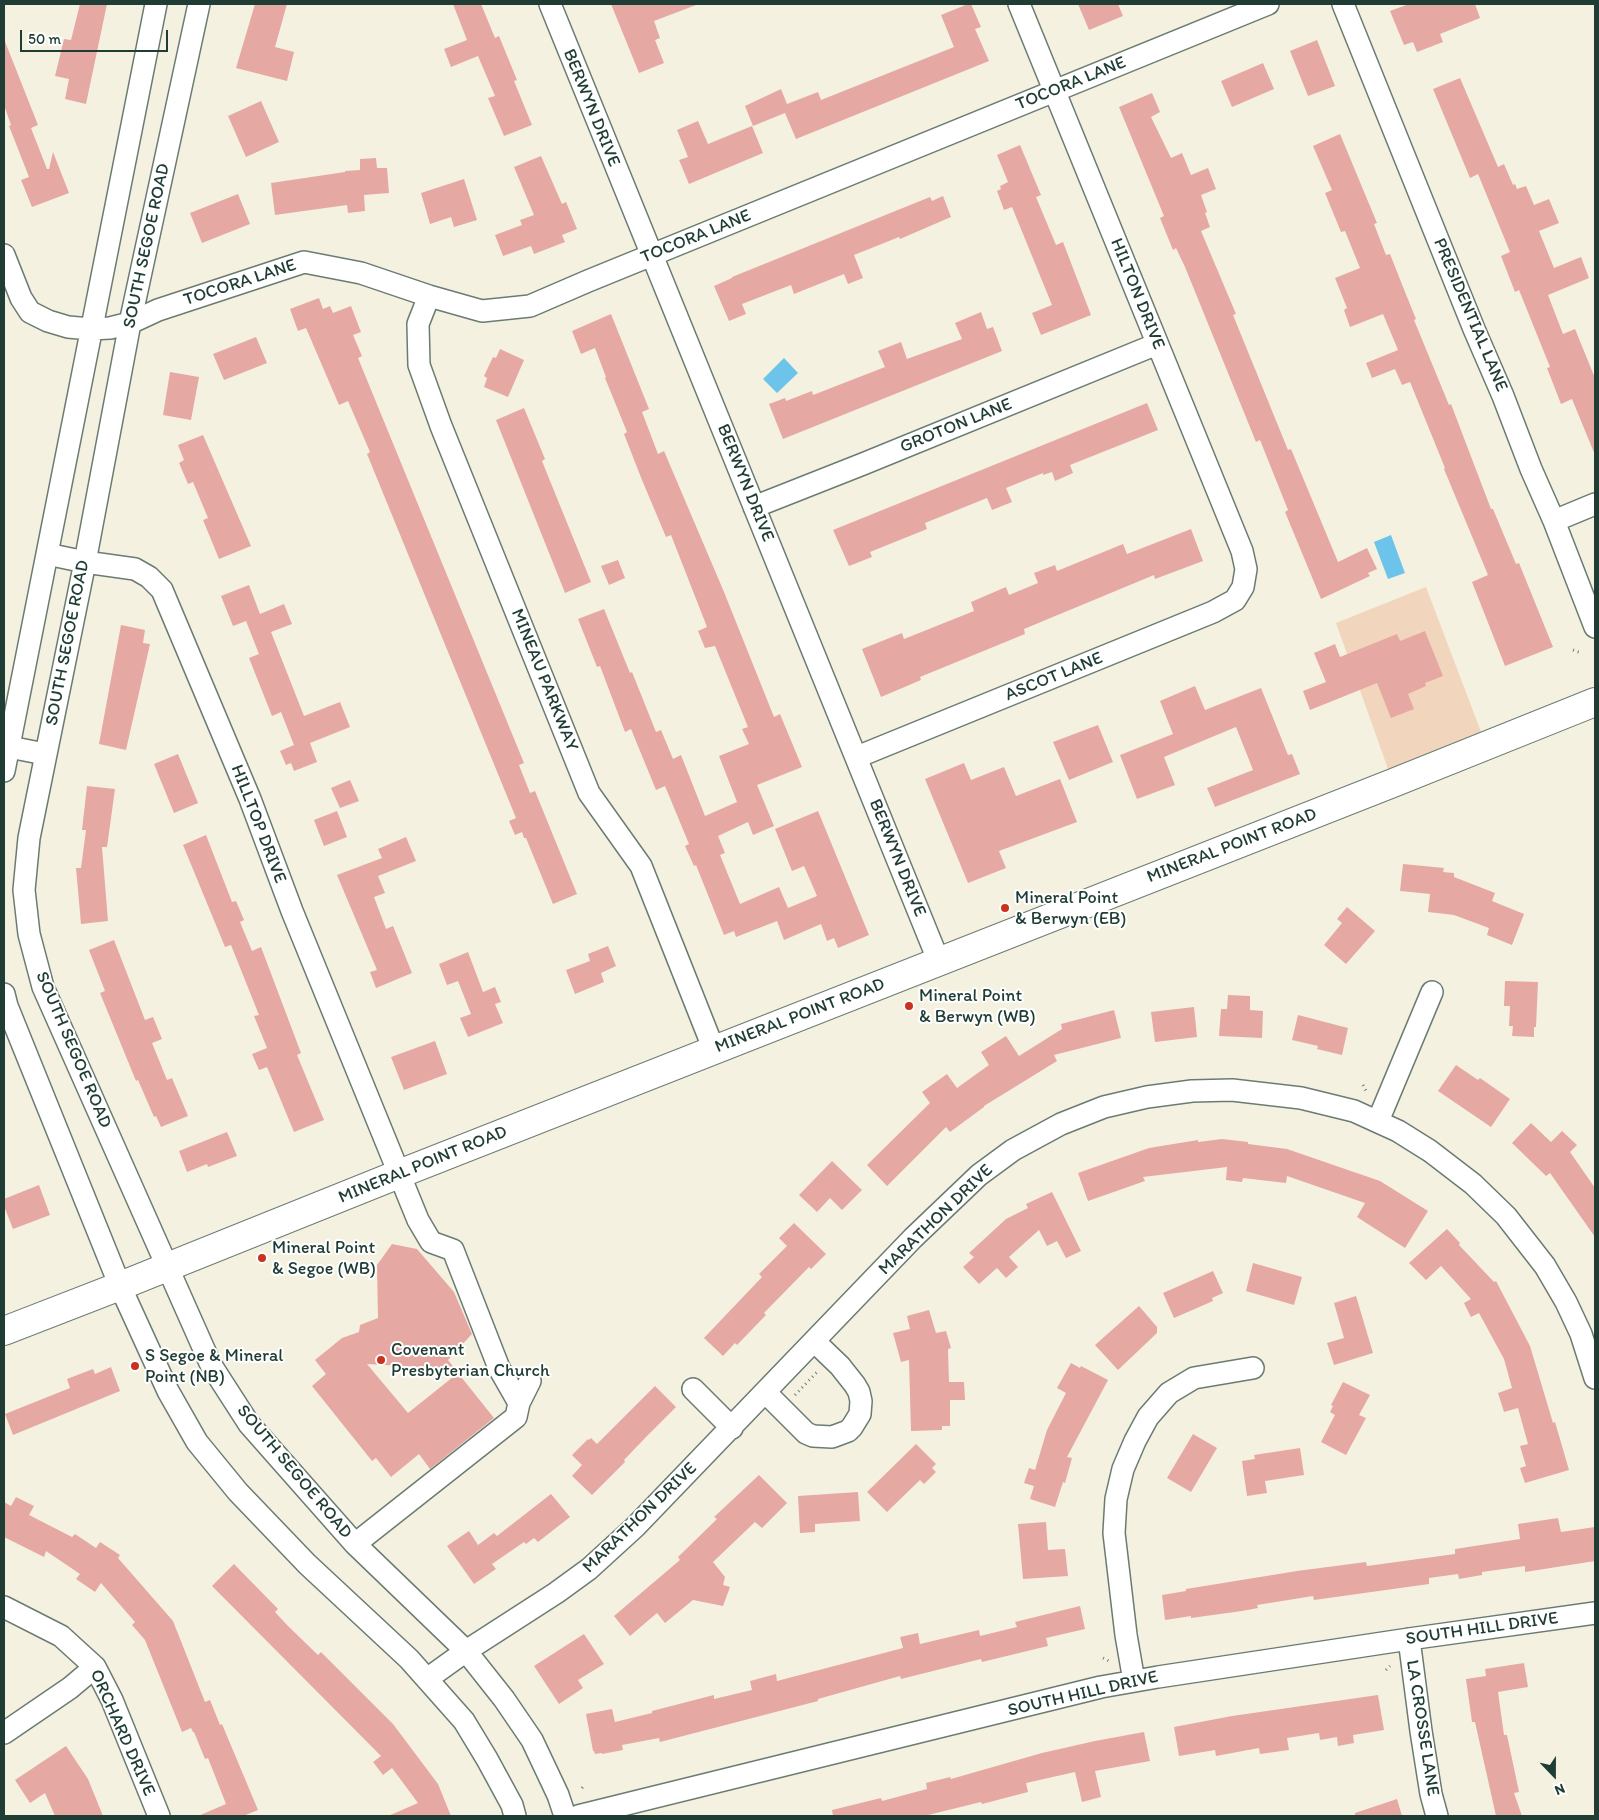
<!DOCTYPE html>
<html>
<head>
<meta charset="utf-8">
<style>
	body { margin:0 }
	#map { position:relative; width:1599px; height:1820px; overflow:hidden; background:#f5f1e1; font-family:Itim,sans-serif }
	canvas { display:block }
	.frame { position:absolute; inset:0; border:5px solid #1f3d34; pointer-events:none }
	.north { position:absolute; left:1529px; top:1750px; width:50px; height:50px; -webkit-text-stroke:4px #fff; paint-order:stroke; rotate:158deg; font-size:14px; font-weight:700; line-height:20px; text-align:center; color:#1f3d34 }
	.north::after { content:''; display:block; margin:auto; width:18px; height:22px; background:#1f3d34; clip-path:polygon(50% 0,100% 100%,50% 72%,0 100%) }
	.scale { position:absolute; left:20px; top:30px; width:148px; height:22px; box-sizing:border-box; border:2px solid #1f3d34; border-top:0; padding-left:6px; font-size:15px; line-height:18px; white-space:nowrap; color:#1f3d34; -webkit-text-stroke:4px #fff; paint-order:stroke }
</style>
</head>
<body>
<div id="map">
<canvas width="1599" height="1820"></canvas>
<div class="frame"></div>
<div class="north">N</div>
<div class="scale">50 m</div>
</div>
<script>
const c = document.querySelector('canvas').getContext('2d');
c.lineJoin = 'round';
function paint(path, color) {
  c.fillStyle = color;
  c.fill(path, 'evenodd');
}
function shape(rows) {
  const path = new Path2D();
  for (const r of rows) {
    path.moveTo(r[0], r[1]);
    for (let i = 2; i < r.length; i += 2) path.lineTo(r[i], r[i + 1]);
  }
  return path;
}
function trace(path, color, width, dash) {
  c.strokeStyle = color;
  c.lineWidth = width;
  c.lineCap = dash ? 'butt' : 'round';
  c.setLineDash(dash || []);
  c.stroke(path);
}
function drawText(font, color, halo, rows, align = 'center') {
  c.font = font + ' Itim,sans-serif';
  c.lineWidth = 4;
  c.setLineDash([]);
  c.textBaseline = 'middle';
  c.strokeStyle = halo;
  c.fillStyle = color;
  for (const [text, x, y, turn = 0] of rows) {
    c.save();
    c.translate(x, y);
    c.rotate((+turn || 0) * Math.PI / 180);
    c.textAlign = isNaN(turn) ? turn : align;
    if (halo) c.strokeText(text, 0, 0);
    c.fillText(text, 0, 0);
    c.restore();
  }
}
paint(shape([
	[1426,587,1486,745,1393,783,1336,623]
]), '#f2d5bd');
paint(shape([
	[784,358,798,373,777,393,763,379],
	[1391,535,1405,573,1388,579,1374,542]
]), '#6dc4ea');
paint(shape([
	[80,4,107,4,86,104,65,99,69,79,55,76,64,39,71,40],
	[255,4,287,4,275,47,294,52,287,81,236,68],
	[453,4,481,4,495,38,499,36,517,80,514,81,532,125,504,136,488,98,495,96,478,56,451,67,444,49,467,40],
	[611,4,695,4,696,5,654,21,660,38,655,40,664,63,639,73],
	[968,4,971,4,981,27,975,29,989,61,796,139,785,113,753,126,745,106,781,89,787,104,818,92,821,100,954,47,941,15],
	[1078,4,1118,4,1123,16,1089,30],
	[1409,4,1475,4,1480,18,1440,34,1443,42,1417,52,1413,42,1404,45,1390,11],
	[4,39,38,125,31,128,47,169,49,169,53,152,69,193,32,207,21,180,29,177,9,126,11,125,4,105],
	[1317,40,1335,86,1308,96,1290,51],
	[1263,63,1274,89,1232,107,1221,81],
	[1460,78,1498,167,1504,164,1513,185,1515,184,1517,189,1526,186,1534,205,1549,199,1559,223,1539,231,1554,268,1581,257,1589,278,1548,295,1563,334,1575,329,1595,378,1595,455,1572,399,1561,404,1547,368,1550,367,1519,290,1515,292,1501,256,1510,252,1478,174,1470,178,1433,89],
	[1152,93,1160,112,1151,117,1171,158,1182,153,1191,175,1208,168,1216,189,1201,195,1207,212,1205,213,1210,227,1201,231,1236,314,1233,315,1288,450,1291,449,1338,562,1367,548,1377,569,1368,573,1370,576,1321,599,1285,512,1288,510,1260,440,1256,442,1185,267,1176,248,1173,250,1160,218,1164,216,1119,107],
	[261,101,279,142,246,157,228,116],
	[698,121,708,144,752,126,763,153,689,184,679,160,688,157,677,130],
	[1340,134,1377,223,1374,224,1386,255,1390,254,1407,297,1416,319,1414,320,1449,405,1451,404,1491,509,1493,509,1516,564,1519,563,1553,647,1505,666,1472,582,1488,575,1444,469,1445,468,1410,382,1402,385,1395,369,1372,378,1366,363,1398,350,1383,314,1350,327,1344,310,1347,308,1335,278,1360,268,1345,231,1341,232,1325,193,1332,190,1313,146],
	[1020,145,1041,195,1036,197,1056,245,1063,242,1091,315,1041,335,1032,313,1052,305,1012,207,1004,210,997,191,1001,189,1000,186,1008,182,997,155],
	[541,156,562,204,566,202,577,229,562,235,565,242,534,254,531,246,503,256,495,235,522,225,520,220,534,215,514,167],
	[376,158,377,168,387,168,389,193,364,195,365,211,348,213,347,205,275,215,271,183,345,172,345,171,360,170,360,159],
	[464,179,477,220,454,227,451,217,430,224,421,193],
	[238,194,250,224,202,243,190,213],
	[943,196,951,217,900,239,899,237,854,255,863,278,848,284,844,274,794,294,791,285,742,304,746,314,729,321,714,286,732,278,732,277,930,197,932,201],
	[319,298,323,309,330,306,333,313,351,306,361,332,353,335,362,356,358,358,524,763,519,765,530,793,535,791,577,894,553,904,526,838,524,838,522,832,515,835,509,821,516,818,367,454,370,452,348,401,339,405,306,328,298,331,290,309],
	[981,312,987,329,993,327,1002,351,783,439,769,404,785,398,786,401,812,391,813,395,885,367,878,351,901,342,907,359,962,339,955,323],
	[611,314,649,409,642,412,658,454,664,451,724,592,774,717,780,714,802,767,757,785,774,826,753,835,748,822,718,836,725,853,720,855,740,904,779,887,788,908,817,896,804,866,792,871,775,829,818,811,869,935,838,948,834,938,827,941,821,924,784,940,777,921,736,937,734,931,724,935,696,865,694,866,685,846,689,844,665,786,656,790,631,729,625,732,600,666,597,667,578,619,604,609,630,673,632,672,656,732,661,730,673,759,681,755,705,816,737,802,719,756,749,744,742,729,748,727,715,646,705,648,698,631,707,627,671,535,666,537,642,480,624,434,627,432,605,378,606,377,595,348,581,354,572,331],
	[256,337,267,363,224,380,213,354],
	[500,349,524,360,508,397,484,387,487,378,484,376,493,357,496,358],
	[170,372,199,377,191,420,163,415],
	[1147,403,1158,430,1070,465,1073,473,1055,481,1052,472,1043,475,1043,473,1006,488,1012,502,992,510,987,498,925,523,927,529,870,552,872,557,849,566,833,530],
	[524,408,545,459,542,461,591,582,565,593,496,420],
	[203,435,251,546,219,559,203,520,208,518,193,482,188,484,179,463,184,460,178,445],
	[1191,529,1203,561,1155,579,1154,575,1024,629,1025,634,920,677,921,680,881,697,862,649,902,633,904,639,974,611,971,602,1006,587,1009,595,1038,583,1034,573,1055,565,1057,571,1123,544,1127,554],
	[618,560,625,578,609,585,601,566],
	[249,585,260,614,284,604,292,624,271,632,304,716,340,702,350,727,310,743,317,762,294,771,291,763,286,765,280,751,294,745,281,712,272,716,249,658,259,654,246,621,233,626,221,596],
	[121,625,145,630,143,643,150,644,126,750,99,744],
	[1425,631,1443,676,1425,683,1426,686,1408,694,1414,709,1391,718,1377,683,1310,710,1303,691,1326,682,1314,653,1335,644,1340,657,1397,634,1400,641],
	[1195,686,1205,710,1261,688,1288,755,1292,754,1300,774,1215,807,1207,788,1253,770,1236,727,1164,757,1175,785,1137,799,1120,755,1173,734,1160,701],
	[1098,725,1113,762,1069,780,1053,742],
	[178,754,198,803,174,813,154,764],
	[964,763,971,780,1004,767,1016,796,1060,779,1077,822,999,851,1006,868,968,883,925,779],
	[350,780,359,801,340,808,331,788],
	[87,786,115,789,107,847,102,847,108,921,81,924,76,868,81,868,86,830,82,830],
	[337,811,347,837,324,846,314,820],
	[206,835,232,902,236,901,244,920,240,922,252,951,261,947,301,1053,297,1055,324,1120,294,1132,267,1067,259,1070,252,1054,267,1048,254,1016,259,1015,231,945,225,947,183,845],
	[406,837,416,861,378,876,385,893,374,897,386,929,393,926,412,973,376,988,370,972,377,970,337,875,382,858,378,849],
	[1403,864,1444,868,1443,872,1454,873,1454,877,1495,893,1492,901,1524,914,1512,945,1487,935,1489,928,1454,915,1428,912,1430,894,1400,891],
	[1347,907,1375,931,1346,964,1324,945,1342,923,1337,919],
	[114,940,145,1020,153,1017,162,1039,152,1043,167,1080,172,1078,188,1116,161,1127,156,1116,154,1117,138,1080,136,1081,100,993,105,991,89,950],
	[608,946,616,966,601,973,604,982,575,994,566,970,590,961,588,954],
	[468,952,483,992,495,987,501,1002,495,1004,503,1023,468,1037,460,1018,471,1014,458,981,447,985,439,964],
	[1505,981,1538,982,1536,1027,1534,1027,1534,1037,1512,1036,1513,1026,1509,1026,1510,1006,1504,1006],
	[1228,995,1250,996,1250,1010,1263,1011,1262,1038,1219,1036,1221,1009,1227,1009],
	[1194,1007,1197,1037,1155,1042,1151,1012],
	[1114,1010,1121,1038,1054,1055,1057,1061,984,1106,984,1107,950,1132,946,1127,887,1186,867,1165,930,1103,922,1092,947,1074,957,1088,989,1065,981,1052,1006,1036,1019,1056,1062,1029,1061,1024],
	[1298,1015,1348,1028,1342,1055,1317,1049,1318,1046,1292,1040],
	[435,1041,447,1074,404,1090,391,1057],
	[1456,1065,1478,1080,1480,1078,1510,1099,1491,1127,1438,1091],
	[1531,1123,1551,1142,1562,1131,1577,1145,1570,1152,1595,1188,1595,1237,1550,1173,1546,1176,1512,1143],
	[227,1132,237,1156,208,1167,207,1164,187,1172,179,1151],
	[1222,1139,1248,1142,1248,1144,1287,1149,1380,1181,1428,1211,1405,1248,1357,1217,1365,1203,1287,1176,1286,1183,1243,1178,1242,1182,1226,1180,1227,1167,1143,1177,1145,1181,1088,1201,1078,1173,1149,1148,1198,1140,1198,1142],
	[832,1161,862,1190,842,1210,830,1198,817,1212,799,1195],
	[39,1185,50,1215,13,1229,4,1206,4,1199],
	[1052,1192,1081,1251,1066,1258,1057,1241,1047,1246,1039,1230,1009,1257,1018,1267,1006,1278,997,1268,979,1284,963,1267,974,1257,969,1253,1006,1219,1028,1208,1026,1204],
	[794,1223,826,1254,811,1269,809,1267,764,1313,766,1315,737,1345,735,1343,723,1356,704,1338,762,1277,759,1274,787,1246,779,1238],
	[1447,1229,1460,1243,1459,1245,1494,1282,1496,1281,1530,1346,1553,1423,1555,1422,1569,1470,1525,1483,1520,1468,1526,1466,1520,1446,1528,1444,1518,1408,1504,1412,1498,1393,1512,1388,1504,1359,1479,1313,1471,1317,1464,1303,1471,1299,1441,1266,1426,1280,1409,1263],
	[392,1244,417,1249,454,1292,472,1334,448,1360,455,1369,367,1364,408,1413,458,1373,494,1418,430,1469,419,1454,391,1477,376,1458,372,1461,312,1386,326,1374,315,1360,342,1338,359,1332,360,1325,378,1318,377,1265],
	[1253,1263,1302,1277,1294,1305,1246,1291],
	[1213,1271,1223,1293,1212,1298,1213,1301,1174,1318,1163,1293],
	[1356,1296,1373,1353,1334,1365,1327,1343,1344,1338,1334,1303],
	[1139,1306,1157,1327,1157,1333,1118,1370,1095,1345],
	[929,1310,936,1333,946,1331,951,1348,948,1349,949,1382,964,1382,965,1400,950,1400,950,1426,942,1426,942,1430,911,1431,909,1360,901,1362,893,1333,910,1329,907,1316],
	[1071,1363,1080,1368,1081,1366,1108,1380,1067,1457,1072,1458,1065,1483,1063,1482,1055,1507,1030,1499,1034,1486,1024,1483,1029,1468,1035,1470,1047,1430,1066,1393,1057,1388],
	[111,1367,120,1391,13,1435,5,1414,70,1388,67,1379,93,1369,95,1374],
	[1343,1382,1370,1395,1359,1415,1366,1418,1346,1455,1321,1442,1335,1415,1330,1412,1333,1406,1331,1405],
	[655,1386,676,1407,646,1437,624,1460,625,1462,592,1495,572,1476,582,1465,572,1455,588,1439,589,1440,591,1438,597,1444],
	[1193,1434,1217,1448,1191,1492,1167,1478],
	[916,1444,936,1464,932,1468,936,1472,924,1484,920,1480,887,1512,867,1492],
	[1300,1448,1304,1475,1265,1481,1267,1493,1247,1496,1242,1461,1255,1459,1254,1455],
	[759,1475,787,1503,762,1528,755,1522,713,1562,725,1577,723,1585,730,1587,723,1606,693,1600,665,1623,657,1613,630,1636,614,1616,680,1560,678,1557,717,1519,714,1517],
	[858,1492,860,1521,815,1524,815,1532,800,1533,798,1496],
	[551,1494,570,1517,538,1542,534,1538,526,1544,524,1542,492,1564,496,1569,474,1584,447,1546,469,1531,478,1545,494,1533,497,1536],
	[16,1497,34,1506,29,1515,72,1537,75,1534,96,1548,100,1542,120,1555,118,1558,173,1621,205,1702,210,1700,220,1725,222,1724,258,1810,243,1816,198,1816,226,1804,208,1758,205,1759,194,1732,193,1732,191,1728,182,1732,145,1640,132,1625,135,1622,101,1583,95,1592,76,1579,80,1574,46,1551,44,1557,4,1537,4,1502,11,1506],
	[1558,1518,1561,1532,1595,1527,1595,1561,1525,1572,1525,1566,1482,1572,1482,1575,1459,1579,1458,1574,1429,1578,1429,1584,1314,1600,1313,1596,1257,1605,1258,1608,1242,1611,1191,1618,1191,1616,1165,1620,1162,1595,1186,1591,1186,1589,1297,1571,1366,1562,1367,1566,1455,1554,1455,1549,1520,1539,1518,1524],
	[1046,1522,1048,1550,1065,1549,1068,1576,1023,1579,1018,1524],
	[234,1564,278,1609,275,1612,287,1625,318,1655,321,1652,393,1724,438,1784,451,1816,388,1816,418,1803,392,1768,383,1775,373,1762,381,1756,212,1586],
	[1080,1606,1085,1629,1046,1638,1048,1646,982,1662,981,1659,901,1679,900,1676,818,1699,818,1701,660,1742,659,1738,622,1745,623,1750,602,1754,602,1753,595,1754,594,1751,593,1751,586,1714,612,1709,615,1722,652,1713,652,1711,714,1695,714,1699,752,1690,750,1681,776,1674,777,1681,903,1648,900,1637,918,1633,920,1644,979,1630,980,1636,1017,1627,1015,1622],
	[584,1634,604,1664,578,1680,583,1688,559,1704,534,1666],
	[1524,1663,1528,1687,1498,1692,1504,1735,1507,1735,1519,1792,1514,1793,1522,1816,1496,1816,1475,1722,1472,1722,1466,1679,1486,1676,1485,1669],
	[1378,1695,1384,1730,1353,1735,1354,1743,1338,1746,1337,1737,1320,1740,1319,1733,1287,1738,1289,1750,1260,1754,1259,1748,1216,1756,1215,1750,1179,1756,1174,1727,1232,1716],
	[1144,1732,1150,1761,1095,1771,1101,1797,1082,1802,1075,1772,1026,1783,1028,1792,982,1804,981,1802,924,1816,833,1816,832,1810,881,1798,882,1801,927,1789,926,1783,950,1777,951,1779,1042,1753,1095,1741],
	[66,1746,88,1779,103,1816,55,1816,45,1793,30,1803,15,1780],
	[1397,1799,1402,1816,1355,1816,1355,1813]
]), '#e6a8a3');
const minor = shape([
	[199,4,130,323,85,562,29,838,24,890,29,934,43,987,211,1365,249,1424,355,1544,466,1651,504,1699,532,1740,558,1795,565,1816],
	[550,4,939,962],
	[1343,4,1474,329,1503,396,1531,469,1554,521,1595,627],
	[4,255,21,298,30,312,48,321,68,327,91,329,110,328,130,323,158,310,304,262,361,273,429,296,482,311,530,306,588,281,1268,4],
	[429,296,418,324,419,365,441,426,589,793,641,866,714,1050],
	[754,507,863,464,1157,344],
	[1554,521,1595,504],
	[47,554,85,562,135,569,149,577,162,590,250,799,292,911,418,1220,431,1242,453,1250,499,1368,519,1403],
	[4,746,45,754],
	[857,757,1213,612,1235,600,1243,587,1246,569,1242,551,1019,4],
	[4,771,156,4],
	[4,994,7,1006,120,1286,168,1391,197,1442,238,1492,307,1564,409,1659,464,1721,487,1759,512,1805,515,1816],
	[1378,1121,1432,992],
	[693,1389,732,1428],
	[765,1392,806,1433,813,1436,832,1437,848,1431,852,1427,860,1414,861,1401,859,1392,855,1385,840,1366,814,1341],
	[355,1544,516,1417,519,1403,530,1381],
	[4,1607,61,1636,95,1667,112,1700,159,1816],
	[1409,1639,1421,1731,1431,1794,1437,1816],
	[427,1679,466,1651,556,1593,589,1569,635,1527,913,1238,979,1175,1013,1150,1061,1124,1104,1107,1147,1097,1192,1091,1232,1090,1301,1098,1354,1111,1398,1131,1430,1151,1473,1184,1506,1216,1545,1266,1566,1302,1581,1334,1595,1378],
	[1134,1681,1126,1635,1114,1533,1116,1499,1123,1469,1135,1441,1148,1417,1169,1393,1194,1378,1253,1368],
	[4,1733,70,1688,95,1667],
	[578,1816,1101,1687,1158,1677,1409,1639,1595,1613]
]);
const major = shape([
	[4,1331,120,1286,399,1174,1393,783,1595,702]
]);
trace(minor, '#6a7c71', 24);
trace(major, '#6a7c71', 30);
trace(shape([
	[1573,650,1581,653],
	[1363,1085,1367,1093],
	[795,1395,818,1371],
	[1103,1658,1111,1662],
	[1386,1670,1390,1666],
	[582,1788,585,1784]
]), '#6a7c71', 3, [1, 4]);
trace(minor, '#fff', 21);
trace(major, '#fff', 28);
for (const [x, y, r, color] of [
	[1005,908,5,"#c8321e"],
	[909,1006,5,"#c8321e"],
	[262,1258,5,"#c8321e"],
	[381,1360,5,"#c8321e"],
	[135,1366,5,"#c8321e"]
]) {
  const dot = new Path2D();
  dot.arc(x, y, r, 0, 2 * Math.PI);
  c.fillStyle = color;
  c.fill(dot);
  trace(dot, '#fff', 2);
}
drawText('18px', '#1f3d34', '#fff', [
	["TOCORA LANE",1071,84,-22],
	["BERWYN DRIVE",591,108,68],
	["TOCORA LANE",696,237,-22],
	["SOUTH SEGOE ROAD",147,246,-78],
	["TOCORA LANE",240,283,-18],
	["HILTON DRIVE",1137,294,68],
	["PRESIDENTIAL LANE",1470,315,67],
	["GROTON LANE",956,426,-22],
	["BERWYN DRIVE",745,483,68],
	["SOUTH SEGOE ROAD",68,643,-79],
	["ASCOT LANE",1054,677,-22],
	["MINEAU PARKWAY",544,680,68],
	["HILLTOP DRIVE",258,824,69],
	["MINERAL POINT ROAD",1232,846,-21],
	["BERWYN DRIVE",897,858,68],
	["MINERAL POINT ROAD",800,1016,-21],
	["SOUTH SEGOE ROAD",73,1050,67],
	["MINERAL POINT ROAD",423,1165,-22],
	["MARATHON DRIVE",936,1220,-44],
	["SOUTH SEGOE ROAD",294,1472,50],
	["MARATHON DRIVE",640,1518,-44],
	["SOUTH HILL DRIVE",1482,1629,-8],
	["SOUTH HILL DRIVE",1083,1694,-13],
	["LA CROSSE LANE",1422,1728,81],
	["ORCHARD DRIVE",122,1733,66]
]);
drawText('18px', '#1f3d34', '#fff', [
	["Mineral Point",1015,898],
	["& Berwyn (EB)",1015,919],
	["Mineral Point",919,996],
	["& Berwyn (WB)",919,1017],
	["Mineral Point",272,1248],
	["& Segoe (WB)",272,1269],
	["Covenant",391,1350],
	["Presbyterian Church",391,1371],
	["S Segoe & Mineral",145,1356],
	["Point (NB)",145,1377]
], 'left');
</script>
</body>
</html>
